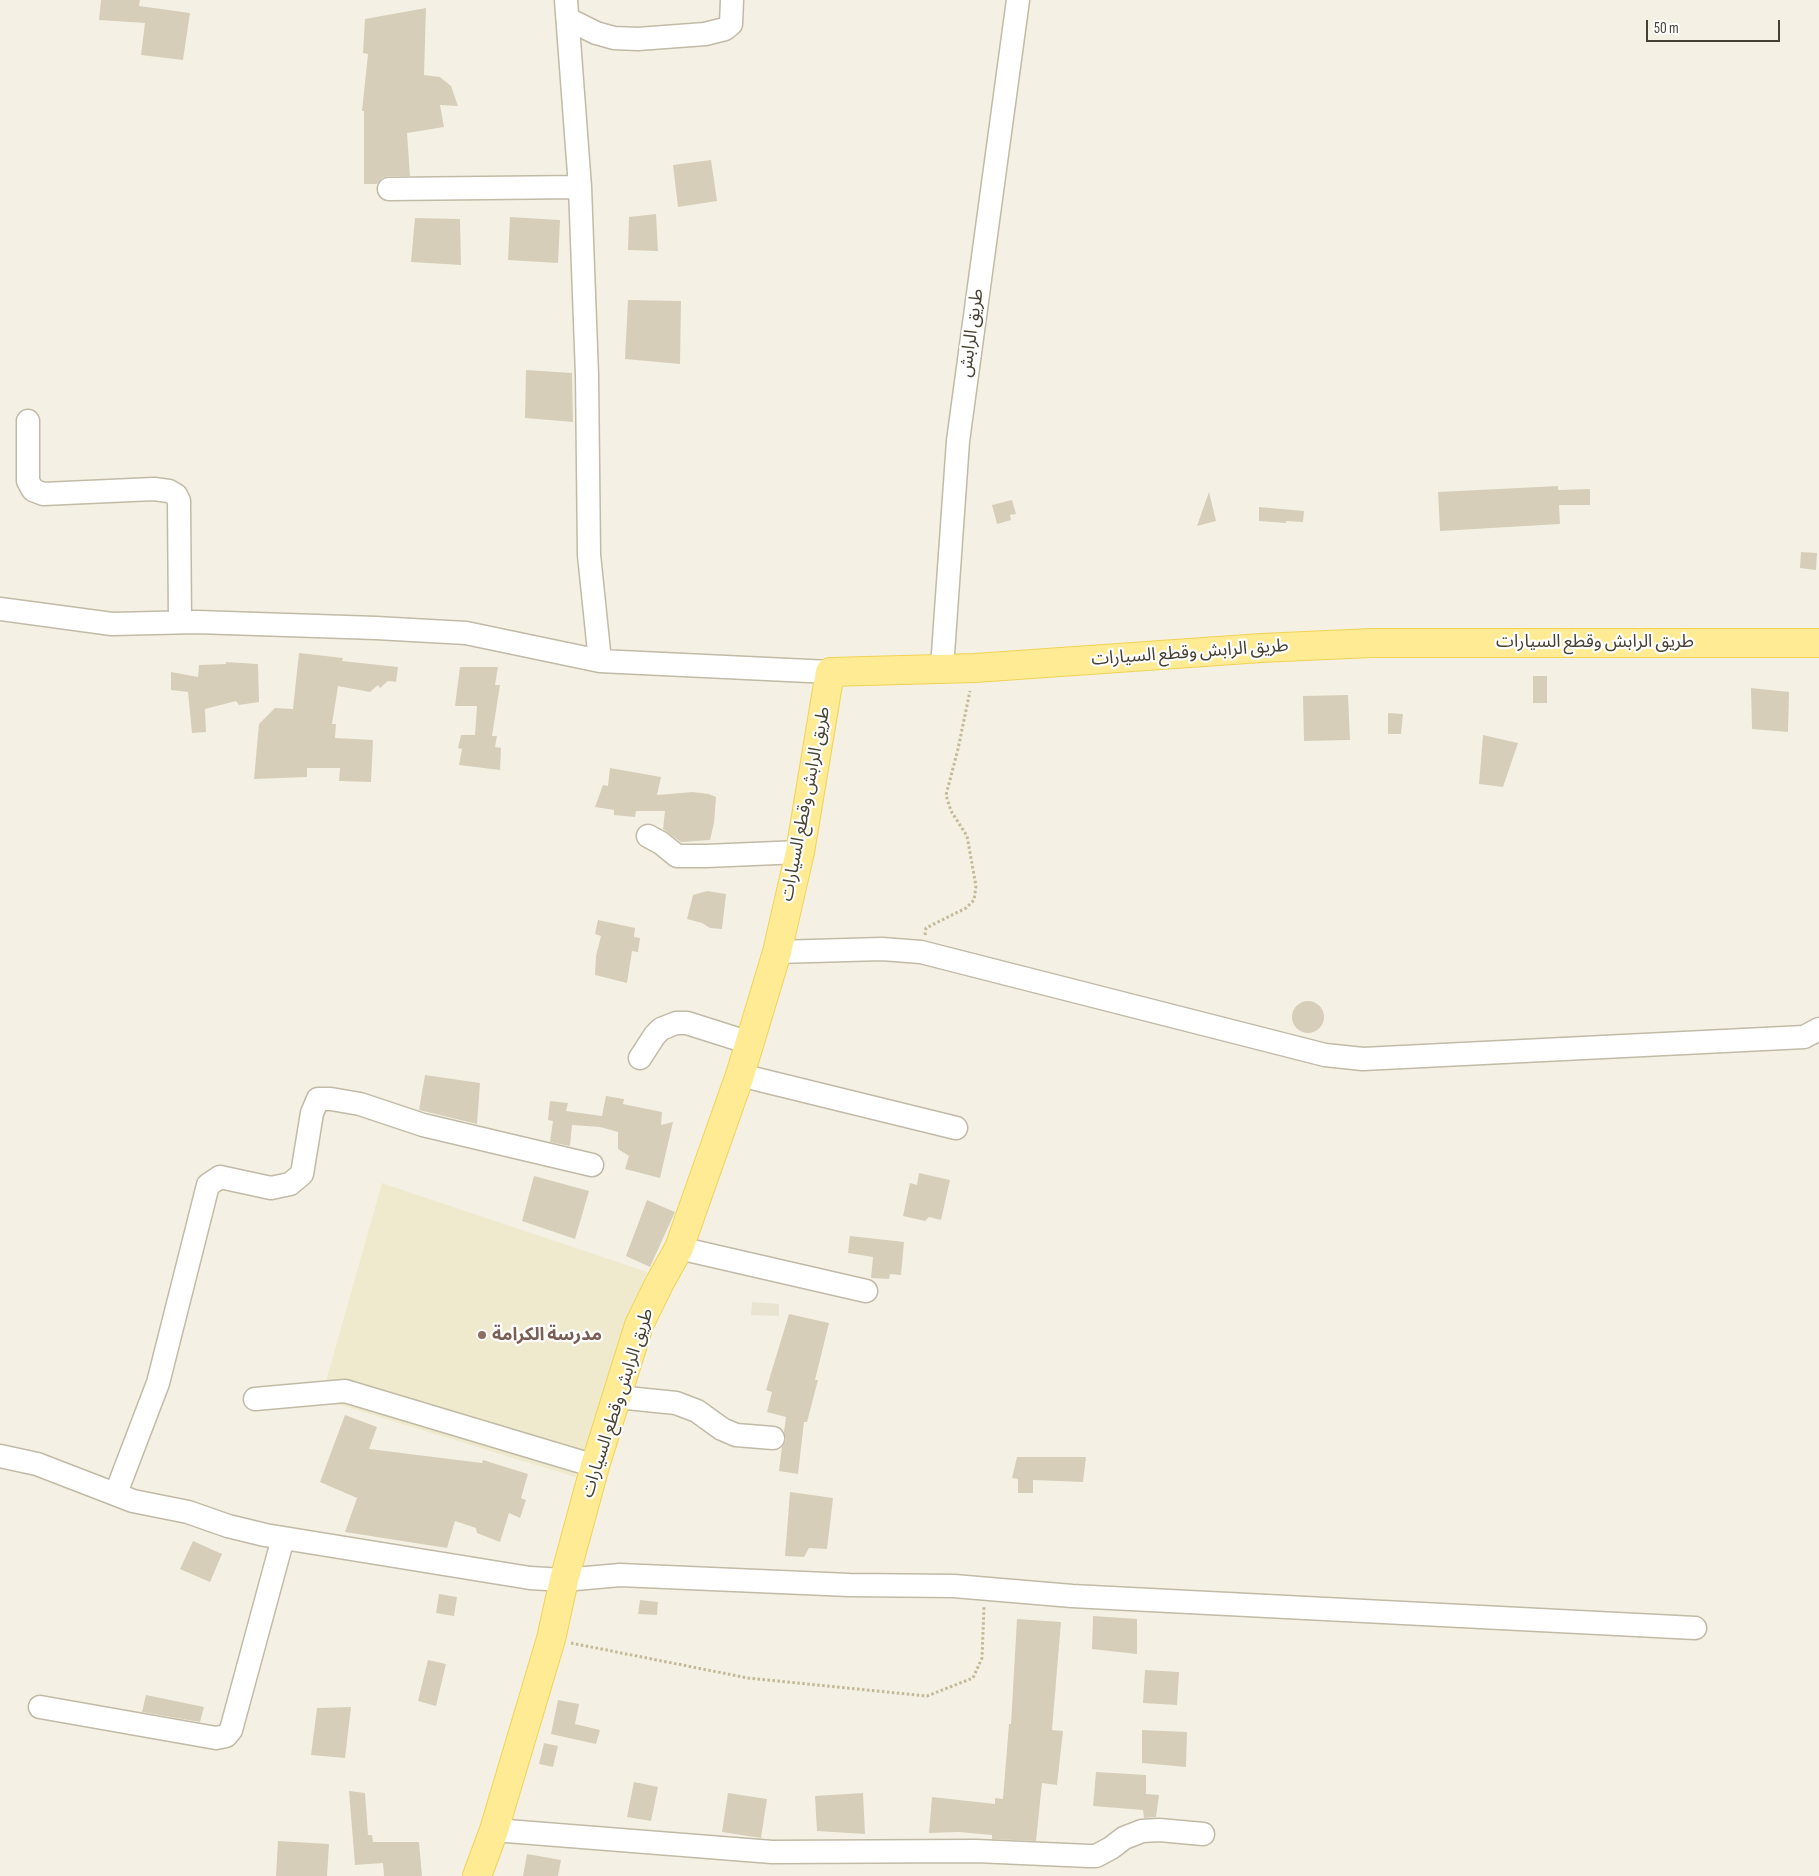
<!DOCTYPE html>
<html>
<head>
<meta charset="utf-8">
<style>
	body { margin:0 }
	#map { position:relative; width:1819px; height:1876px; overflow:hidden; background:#f4f1e4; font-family:"Sofia Sans Condensed",sans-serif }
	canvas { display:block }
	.scale { position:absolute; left:1646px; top:20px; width:134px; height:22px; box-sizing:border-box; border:2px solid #474133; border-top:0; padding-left:6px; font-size:15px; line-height:18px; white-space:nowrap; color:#474133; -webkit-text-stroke:4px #fff; paint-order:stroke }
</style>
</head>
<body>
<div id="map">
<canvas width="1819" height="1876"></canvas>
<div class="scale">50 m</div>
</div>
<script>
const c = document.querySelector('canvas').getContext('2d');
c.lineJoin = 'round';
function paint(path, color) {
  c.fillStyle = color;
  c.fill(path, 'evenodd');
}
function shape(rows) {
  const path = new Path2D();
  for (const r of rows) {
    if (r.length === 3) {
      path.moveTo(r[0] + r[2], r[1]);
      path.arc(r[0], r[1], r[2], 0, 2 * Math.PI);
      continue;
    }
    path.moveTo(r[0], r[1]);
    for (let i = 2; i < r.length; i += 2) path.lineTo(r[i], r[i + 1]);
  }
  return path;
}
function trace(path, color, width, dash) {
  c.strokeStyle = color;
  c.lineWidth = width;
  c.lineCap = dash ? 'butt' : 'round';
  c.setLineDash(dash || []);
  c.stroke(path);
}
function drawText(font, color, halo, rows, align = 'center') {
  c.font = font + ' "Sofia Sans Condensed","Noto Sans Arabic",sans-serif';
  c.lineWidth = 4.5;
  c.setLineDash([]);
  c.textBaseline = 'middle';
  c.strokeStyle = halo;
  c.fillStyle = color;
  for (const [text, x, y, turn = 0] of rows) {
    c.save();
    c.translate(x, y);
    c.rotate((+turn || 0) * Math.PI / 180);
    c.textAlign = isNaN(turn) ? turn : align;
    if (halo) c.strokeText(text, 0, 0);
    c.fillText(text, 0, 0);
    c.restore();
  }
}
paint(shape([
	[752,1302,779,1304,779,1316,751,1315]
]), '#e9e4d2');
paint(shape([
	[382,1183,647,1272,575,1477,321,1399]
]), '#efe9cd');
paint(shape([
	[101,0,140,0,139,6,190,13,183,60,141,55,145,23,99,20],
	[426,8,424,75,440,77,451,86,458,106,440,105,444,127,407,133,410,176,388,176,382,178,377,184,364,184,364,111,362,111,368,54,363,53,365,19],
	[711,160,717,201,678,207,673,165],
	[656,214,658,251,628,250,629,217],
	[510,217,560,220,558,263,508,260],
	[415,218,460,219,461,265,411,262],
	[628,300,681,301,680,364,625,359],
	[526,370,572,373,573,422,525,418],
	[1558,486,1558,490,1590,489,1590,505,1559,505,1560,524,1440,531,1438,492],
	[1209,492,1216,521,1197,526],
	[1012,500,1016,514,1010,515,1011,520,997,524,992,505],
	[1259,507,1304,511,1303,522,1286,521,1286,523,1259,521],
	[1801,552,1817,553,1816,570,1800,568],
	[299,653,343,658,342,661,398,667,396,682,388,681,380,688,378,685,370,692,338,686,332,724,336,724,335,738,373,740,371,782,339,781,340,768,307,768,307,777,254,779,259,724,275,708,293,709],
	[226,662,258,664,259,702,239,705,236,701,205,709,206,732,192,733,188,692,171,690,171,672,198,677,199,665,226,664],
	[460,667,498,667,495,685,500,685,492,736,497,736,495,747,501,748,500,770,459,765,462,749,458,748,461,735,475,735,477,706,455,706],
	[1533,676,1547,676,1547,703,1533,703],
	[1751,688,1789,692,1788,732,1752,729],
	[1348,695,1350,740,1304,741,1303,696],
	[1388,713,1403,714,1401,734,1388,734],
	[1483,735,1518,743,1503,787,1479,784],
	[610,768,661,777,657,795,693,792,709,794,716,797,714,823,710,840,681,842,663,829,665,811,636,811,635,817,614,815,614,810,595,807,603,785,608,786],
	[707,891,726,894,722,929,710,928,702,923,687,919,693,895],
	[598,920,635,928,634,937,640,938,638,952,632,951,627,983,595,975,596,956,601,936,595,934],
	[1308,1017,16],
	[425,1075,480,1083,477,1124,419,1110],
	[606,1096,624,1099,623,1104,662,1112,661,1125,673,1122,660,1178,625,1169,629,1156,618,1149,618,1132,600,1127,572,1125,570,1146,550,1142,553,1121,548,1120,550,1101,568,1103,566,1111,602,1116],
	[919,1173,950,1180,941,1220,929,1217,925,1221,903,1216,910,1183,917,1185],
	[534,1176,589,1191,575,1239,522,1221],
	[647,1200,675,1212,650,1267,626,1256],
	[850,1236,904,1242,901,1275,890,1274,889,1279,871,1278,873,1257,848,1253],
	[789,1314,829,1323,815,1380,818,1380,807,1422,804,1422,798,1474,779,1471,782,1447,786,1440,784,1432,786,1417,767,1412,772,1392,766,1390],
	[345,1415,377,1427,369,1449,482,1463,483,1460,528,1474,521,1498,526,1500,520,1518,509,1513,500,1542,477,1533,476,1528,455,1521,447,1548,345,1532,357,1498,320,1482],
	[1017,1457,1086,1457,1083,1482,1033,1480,1033,1493,1018,1493,1018,1479,1012,1478],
	[790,1492,833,1498,827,1549,809,1548,804,1557,785,1556],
	[193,1541,222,1554,210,1582,180,1569],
	[439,1594,457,1597,454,1616,436,1613],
	[640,1600,658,1602,657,1615,638,1614],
	[1093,1616,1137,1619,1137,1654,1092,1649],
	[1017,1619,1061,1622,1052,1730,1063,1731,1057,1785,1042,1783,1036,1841,992,1839,992,1835,959,1832,929,1833,932,1797,995,1804,995,1798,1003,1799,1009,1724,1011,1724],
	[428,1660,446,1664,436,1706,418,1701],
	[1145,1670,1179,1672,1177,1705,1143,1703],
	[146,1695,204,1707,200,1722,142,1712],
	[558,1700,579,1704,575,1724,600,1730,596,1744,551,1734],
	[351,1707,345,1758,311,1755,317,1708],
	[1142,1730,1187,1732,1186,1767,1142,1763],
	[544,1743,558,1746,553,1767,539,1764],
	[1096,1772,1146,1775,1146,1794,1159,1795,1156,1817,1144,1818,1143,1810,1093,1806],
	[634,1782,658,1787,651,1821,627,1817],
	[349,1791,365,1793,368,1835,372,1835,373,1842,419,1842,422,1876,384,1876,383,1863,355,1865],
	[728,1793,767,1799,761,1838,722,1832],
	[863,1793,865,1834,817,1831,815,1796],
	[278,1841,329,1844,327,1876,276,1876],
	[527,1854,561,1860,558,1876,523,1876]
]), '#d7ceb9');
const minor = shape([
	[566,0,580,187,587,375,589,555,600,661,830,672],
	[568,19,596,33,614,38,638,39,705,34,725,29,731,24,732,0],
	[389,189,580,187],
	[28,421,28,481,33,490,43,494,154,489,169,491,176,495,179,501,180,622],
	[0,609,112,624,197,622,376,628,466,633,600,661],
	[942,668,958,441,1018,0],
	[648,836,661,843,677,856,706,856,800,852],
	[777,952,882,949,921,952,1325,1055,1363,1059,1804,1037,1819,1029],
	[640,1058,655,1035,661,1029,676,1023,687,1023,750,1043],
	[740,1075,956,1128],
	[679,1248,866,1291],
	[617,1397,676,1403,697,1411,722,1429,736,1435,773,1438],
	[255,1399,345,1391,595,1466],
	[0,1456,37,1464,133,1501,188,1512,228,1526,265,1535,530,1578,564,1580,620,1575,849,1585,954,1586,1072,1596,1695,1628],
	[116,1493,158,1383,208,1185,220,1177,271,1188,290,1184,302,1174,312,1113,318,1099,331,1099,360,1104,423,1125,592,1165],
	[40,1707,216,1738,226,1736,231,1730,283,1538],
	[494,1830,772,1852,976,1851,1089,1856,1096,1856,1111,1848,1124,1838,1142,1831,1159,1830,1203,1834]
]);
const major = shape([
	[477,1876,494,1830,551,1639,564,1580,595,1466,639,1325,659,1284,679,1248,740,1075,777,952,800,852,830,672,975,668,1261,648,1372,643,1819,643]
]);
trace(minor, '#c1baa6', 25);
trace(major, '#f1d256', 30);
trace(shape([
	[925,935,926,928,966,908,974,900,976,886,967,836,951,811,946,795,958,749,970,691],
	[571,1643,748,1678,927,1696,973,1678,982,1658,984,1607]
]), '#c4b896', 3, [2.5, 2.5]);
trace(minor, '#fff', 22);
trace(major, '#ffeb93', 28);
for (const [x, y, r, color] of [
	[482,1335,5,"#8d6e63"]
]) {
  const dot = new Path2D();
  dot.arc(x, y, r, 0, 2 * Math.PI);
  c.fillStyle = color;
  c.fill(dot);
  trace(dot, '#fff', 2);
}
drawText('18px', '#474133', '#fff', [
	["طريق الرابش",972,333,-82],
	["طريق الرابش وقطع السيارات",1595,642],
	["طريق الرابش وقطع السيارات",1190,653,-4],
	["طريق الرابش وقطع السيارات",806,804,-79],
	["طريق الرابش وقطع السيارات",618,1403,-72]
]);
drawText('bold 18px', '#785e54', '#fff', [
	["مدرسة الكرامة",492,1335]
], 'left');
</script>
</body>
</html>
